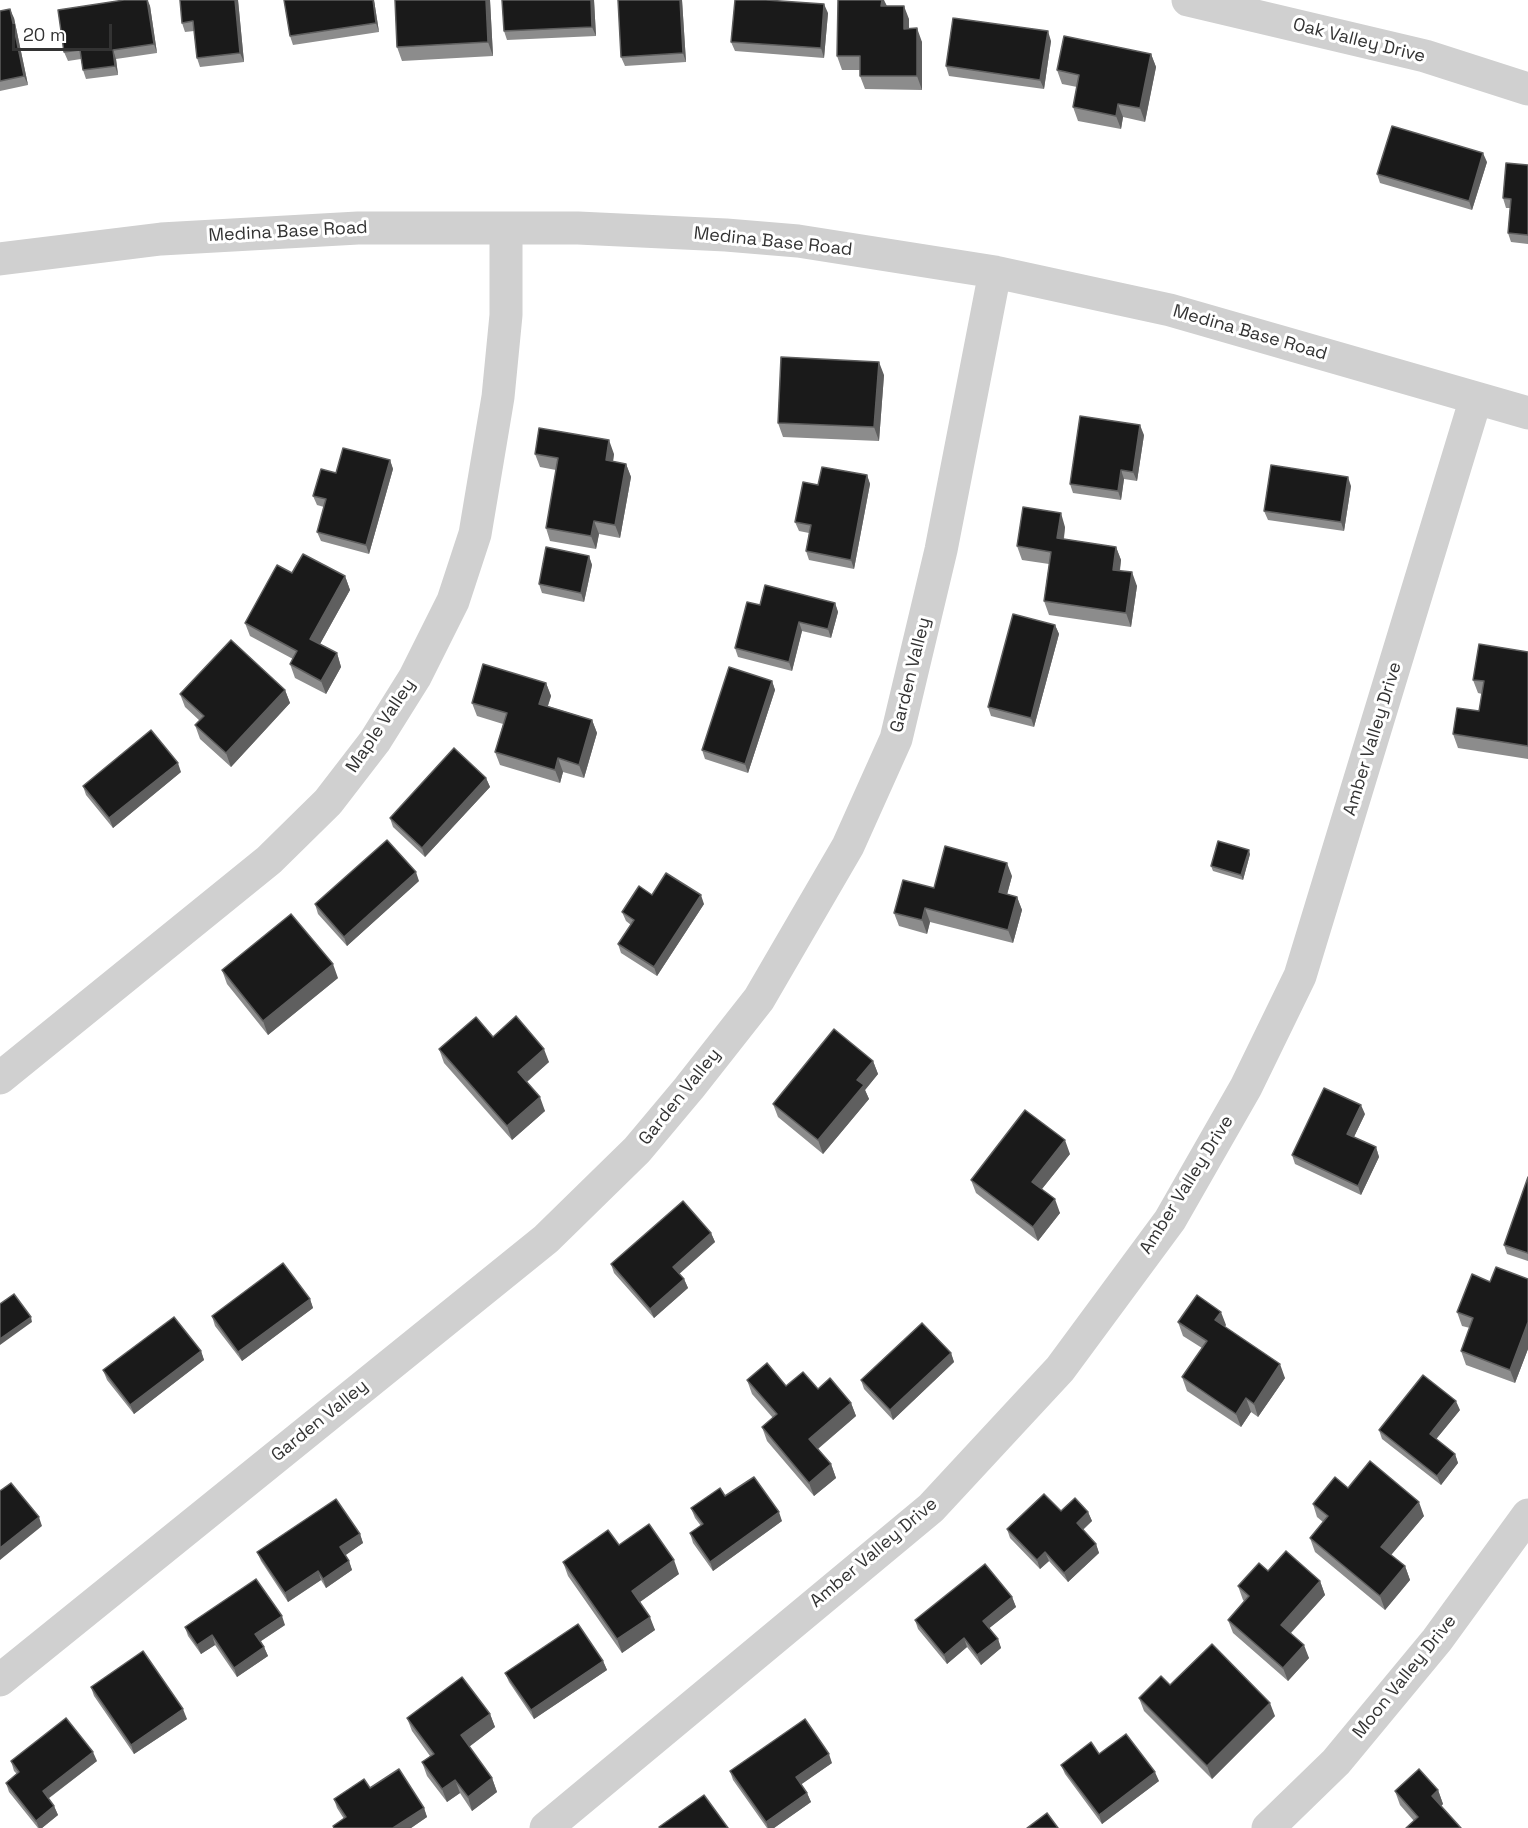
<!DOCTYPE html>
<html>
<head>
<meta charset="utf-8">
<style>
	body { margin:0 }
	#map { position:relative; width:1528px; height:1828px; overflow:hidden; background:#fff; font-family:"Space Grotesk",sans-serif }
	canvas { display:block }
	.scale { position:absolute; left:12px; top:24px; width:100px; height:27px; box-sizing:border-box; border:3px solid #333; border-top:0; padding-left:8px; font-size:18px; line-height:21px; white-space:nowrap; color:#333; -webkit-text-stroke:4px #fff; paint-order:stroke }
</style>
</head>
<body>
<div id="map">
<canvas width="1528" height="1828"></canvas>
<div class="scale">20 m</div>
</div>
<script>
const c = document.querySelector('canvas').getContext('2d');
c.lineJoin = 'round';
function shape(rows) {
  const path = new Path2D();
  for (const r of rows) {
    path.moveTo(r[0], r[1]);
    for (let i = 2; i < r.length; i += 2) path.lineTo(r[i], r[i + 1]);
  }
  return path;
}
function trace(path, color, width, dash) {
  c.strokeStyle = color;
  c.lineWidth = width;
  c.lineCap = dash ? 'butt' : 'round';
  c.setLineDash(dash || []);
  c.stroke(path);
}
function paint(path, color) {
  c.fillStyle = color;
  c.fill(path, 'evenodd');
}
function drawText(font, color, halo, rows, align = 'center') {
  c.font = font + ' "Space Grotesk",sans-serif';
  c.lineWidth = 6;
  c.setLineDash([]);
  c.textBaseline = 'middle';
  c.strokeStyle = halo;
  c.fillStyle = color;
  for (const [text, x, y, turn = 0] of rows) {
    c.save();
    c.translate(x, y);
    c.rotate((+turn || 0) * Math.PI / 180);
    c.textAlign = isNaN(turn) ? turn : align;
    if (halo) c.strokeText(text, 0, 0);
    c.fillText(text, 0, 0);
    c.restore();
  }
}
trace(shape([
	[1188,0,1425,56,1528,89],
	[0,259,161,239,358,228,578,228,726,235,798,241,995,272,1170,310,1528,413],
	[0,1078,269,860,328,802,375,741,415,677,453,601,475,534,498,397,506,315,506,229],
	[0,1680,546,1239,637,1150,689,1088,759,999,848,846,896,739,941,550,995,272],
	[546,1828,931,1508,1060,1369,1170,1220,1246,1087,1300,976,1476,398],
	[1268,1828,1336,1762,1437,1640,1528,1515]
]), '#d0d0d0', 33);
paint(shape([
	[124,0,148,0,150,6,157,53,116,59,118,75,86,79,83,70,81,59,68,61,64,52],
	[180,0,238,0,244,62,200,67,197,58,194,31,185,32,182,23],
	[284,0,374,0,379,32,293,45,290,36],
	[395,0,490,0,493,56,402,61,397,47],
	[594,0,596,36,507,40,504,31],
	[682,0,686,62,625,66,621,57],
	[886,6,909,19,909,29,922,42,922,90,865,89,860,76,860,70,842,70,837,56],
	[0,11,14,18,28,85,0,91],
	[828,13,824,58,735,51,731,42],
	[1051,41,1044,89,949,76,946,66],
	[1151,54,1156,67,1145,122,1123,117,1121,129,1078,121,1073,107,1077,87,1062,84,1057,70],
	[1487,162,1472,210,1380,183,1377,174],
	[1528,165,1528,244,1511,242,1508,233,1510,208,1506,208,1503,198],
	[884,375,879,441,783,437,778,423],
	[1144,435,1137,481,1124,479,1121,500,1073,493,1070,484],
	[535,454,614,454,613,462,626,464,631,477,620,538,599,534,596,549,550,541,546,528,556,470,540,467],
	[390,460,393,469,369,554,321,541,317,532,324,507,317,505,313,496,336,473],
	[867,475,870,484,854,569,809,560,806,551,809,533,799,531,795,522],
	[1351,486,1344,531,1268,520,1264,511],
	[1065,527,1064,539,1116,547,1121,560,1120,571,1137,586,1131,627,1049,615,1044,601,1049,564,1022,560,1017,546],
	[589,556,592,565,584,602,542,593,539,584],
	[292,573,345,576,350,590,320,644,337,653,341,667,326,694,295,678,290,664,293,659,250,636,245,623],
	[835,603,838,612,831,638,802,631,792,671,738,657,735,648,760,605],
	[1055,625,1059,634,1034,727,991,716,988,707],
	[1528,652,1528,759,1458,748,1453,734,1479,711,1482,694,1478,693,1473,680],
	[772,681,775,690,748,773,705,759,702,750],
	[546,683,551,696,548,706,592,720,597,733,584,778,563,772,560,783,500,765,495,752,503,724,477,716,472,703],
	[285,690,290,703,231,767,200,739,195,725,200,721,185,707,180,694],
	[181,772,113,828,86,795,83,786],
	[486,778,490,787,425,857,393,827,390,818],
	[1250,854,1243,880,1213,871,1211,866],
	[1012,876,1007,894,1017,897,1022,910,1013,943,930,922,927,934,899,926,894,913,934,888],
	[419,881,347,946,318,914,315,904],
	[652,895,704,904,657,976,621,953,618,944,631,925,626,921,622,912],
	[222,970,338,978,268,1035,227,984],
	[493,1037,549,1062,527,1082,545,1111,512,1140,444,1063,439,1049],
	[873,1061,878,1074,865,1090,869,1099,823,1154,778,1117,773,1104],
	[1365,1114,1354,1137,1376,1147,1379,1157,1361,1195,1295,1164,1292,1155],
	[1070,1154,1042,1189,1060,1213,1038,1241,976,1193,971,1180],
	[1528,1177,1528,1261,1507,1254,1504,1245],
	[711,1233,715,1242,679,1273,684,1279,688,1288,654,1318,614,1273,611,1264],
	[1528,1279,1528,1349,1515,1383,1466,1365,1461,1351,1470,1328,1462,1326,1457,1312,1490,1282],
	[310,1299,313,1308,242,1361,215,1326,212,1316],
	[1178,1322,1226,1325,1224,1327,1285,1378,1258,1417,1251,1412,1241,1427,1187,1391,1182,1377,1202,1348,1183,1336],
	[201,1351,204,1360,134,1414,107,1380,103,1370],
	[951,1353,954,1362,893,1420,864,1389,861,1380],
	[747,1380,786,1386,818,1389,851,1403,856,1416,818,1449,831,1464,836,1478,814,1496,767,1441,762,1427,773,1418,752,1394],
	[1460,1410,1436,1439,1455,1454,1458,1463,1441,1485,1382,1439,1379,1430],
	[1348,1488,1424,1516,1391,1555,1405,1566,1410,1580,1385,1610,1315,1552,1310,1538,1323,1522,1317,1517,1313,1504],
	[725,1496,782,1521,713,1571,693,1543,690,1533,701,1526,695,1518,691,1508],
	[1061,1511,1088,1512,1092,1521,1083,1530,1096,1544,1099,1553,1068,1582,1049,1561,1040,1569,1010,1538,1007,1529],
	[360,1534,363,1543,345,1555,349,1561,352,1570,326,1588,321,1580,288,1602,261,1561,257,1552],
	[619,1545,679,1574,640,1602,655,1630,622,1653,568,1576,563,1562],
	[1268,1571,1320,1581,1325,1595,1291,1633,1309,1658,1288,1681,1233,1633,1228,1620,1244,1601,1243,1600,1238,1586],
	[1012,1597,1016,1607,989,1628,998,1639,1001,1648,981,1665,967,1647,947,1664,918,1629,915,1620],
	[285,1625,261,1641,264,1647,268,1656,237,1677,215,1645,201,1654,188,1636,185,1627],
	[603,1661,607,1670,534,1719,509,1682,505,1673],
	[1170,1685,1275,1716,1212,1779,1144,1711,1139,1698],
	[91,1687,187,1719,134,1754,94,1696],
	[490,1714,495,1727,469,1747,492,1778,497,1792,472,1811,460,1793,447,1802,427,1776,422,1762,430,1756,412,1731,407,1718],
	[1099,1754,1159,1781,1102,1824,1065,1774,1061,1765],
	[11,1761,97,1761,48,1799,54,1806,58,1815,42,1828,38,1828,9,1792,6,1783,17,1774,14,1771],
	[832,1763,801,1784,807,1793,811,1802,774,1828,767,1828,733,1780,730,1771],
	[370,1788,424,1808,427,1817,411,1828,333,1828,344,1819,337,1808,334,1799],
	[1438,1790,1443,1804,1441,1806,1414,1821,1400,1805,1395,1791]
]), '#8c8c8c');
paint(shape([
	[147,0,150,6,157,53,154,44],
	[235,0,238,0,244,62,240,53],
	[373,0,374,0,379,32,376,23],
	[486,0,490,0,493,56,488,42],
	[591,0,594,0,596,36,592,27],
	[680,0,682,0,686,62,683,53],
	[882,0,884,0,887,6,881,6],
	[824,4,828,13,824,58,821,48],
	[904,6,909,19,909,42,904,29],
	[10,9,14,18,28,85,24,76],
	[917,28,922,42,922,90,917,76],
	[1048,31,1051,41,1044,89,1040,80],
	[113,50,116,59,118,75,115,66],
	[1151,54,1156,67,1145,122,1140,108],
	[1118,104,1123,117,1121,129,1116,116],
	[1483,153,1487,162,1472,210,1469,201],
	[879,362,884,375,879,441,874,427],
	[1140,425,1144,435,1137,481,1133,472],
	[609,440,614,454,611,474,606,460],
	[390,460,393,469,369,554,366,545],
	[626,464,631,477,620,538,615,525],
	[1121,470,1124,479,1121,500,1118,491],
	[867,475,870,484,854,569,851,560],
	[1348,477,1351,486,1344,531,1341,522],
	[1061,513,1065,527,1062,552,1057,538],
	[594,521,599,534,596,549,591,536],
	[1116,547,1121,560,1118,583,1113,570],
	[589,556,592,565,584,602,581,593],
	[1132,572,1137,586,1131,627,1126,613],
	[345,576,350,590,315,653,310,639],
	[835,603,838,612,831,638,828,629],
	[799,622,802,631,792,671,789,662],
	[1055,625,1059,634,1034,727,1031,718],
	[337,653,341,667,326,694,321,681],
	[772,681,775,690,748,773,745,764],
	[546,683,551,696,544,717,539,704],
	[285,690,290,703,231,767,226,753],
	[592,720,597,733,584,778,579,765],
	[558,758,563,772,560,783,555,770],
	[178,763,181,772,113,828,109,818],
	[486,778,490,787,425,857,422,848],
	[1249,850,1250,854,1243,880,1241,875],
	[1007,863,1012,876,1004,906,999,892],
	[416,872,419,881,347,946,344,937],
	[701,895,704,904,657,976,654,967],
	[1017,897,1022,910,1013,943,1008,930],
	[925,908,930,922,927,934,922,920],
	[333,964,338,978,268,1035,263,1021],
	[544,1049,549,1062,523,1085,518,1072],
	[873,1061,878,1074,865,1090,869,1099,823,1154,818,1140,857,1080],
	[540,1097,545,1111,512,1140,507,1126],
	[1361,1105,1365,1114,1351,1143,1347,1134],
	[1065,1140,1070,1154,1037,1195,1032,1182],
	[1376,1147,1379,1157,1361,1195,1358,1186],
	[1055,1199,1060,1213,1038,1241,1033,1227],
	[711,1233,715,1242,677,1276,673,1267],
	[684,1279,688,1288,654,1318,650,1309],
	[310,1299,313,1308,242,1361,238,1352],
	[1221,1312,1226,1325,1220,1334,1215,1320],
	[31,1317,32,1322,0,1345,0,1339],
	[1528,1322,1528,1349,1515,1383,1510,1370],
	[201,1351,204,1360,134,1414,130,1405],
	[951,1353,954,1362,893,1420,890,1410],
	[1280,1364,1285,1378,1258,1417,1254,1404],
	[1246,1398,1251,1412,1241,1427,1236,1414],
	[1456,1401,1460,1410,1433,1443,1430,1434],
	[851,1403,856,1416,814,1452,809,1439],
	[1455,1454,1458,1463,1441,1485,1437,1476],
	[831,1464,836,1478,814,1496,809,1483],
	[1419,1502,1424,1516,1386,1561,1381,1547],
	[779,1512,782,1521,713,1571,710,1562],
	[1088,1512,1092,1521,1080,1532,1077,1523],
	[39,1517,42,1526,0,1560,0,1548],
	[360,1534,363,1543,343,1557,340,1547],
	[1096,1544,1099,1553,1068,1582,1064,1573],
	[1045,1552,1049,1561,1040,1569,1037,1560],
	[674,1560,679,1574,637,1604,632,1591],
	[349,1561,352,1570,326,1588,323,1579],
	[1405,1566,1410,1580,1385,1610,1380,1596],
	[318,1571,321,1580,288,1602,285,1593],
	[1320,1581,1325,1595,1286,1638,1281,1625],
	[1012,1597,1016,1607,987,1630,983,1621],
	[282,1616,285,1625,258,1643,255,1634],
	[650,1617,655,1630,622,1653,617,1639],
	[212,1635,215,1645,201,1654,197,1645],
	[964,1638,967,1647,947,1664,944,1655],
	[998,1639,1001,1648,981,1665,977,1655],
	[1304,1645,1309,1658,1288,1681,1283,1668],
	[264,1647,268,1656,237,1677,234,1668],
	[603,1661,607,1670,534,1719,531,1710],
	[1270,1703,1275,1716,1212,1779,1207,1766],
	[183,1709,187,1719,134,1754,131,1745],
	[490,1714,495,1727,466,1749,461,1735],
	[93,1752,97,1761,46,1800,43,1791],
	[829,1754,832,1763,799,1786,796,1777],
	[1155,1772,1159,1781,1102,1824,1099,1815],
	[492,1778,497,1792,472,1811,468,1797],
	[455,1780,460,1793,447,1802,442,1789],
	[1438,1790,1443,1804,1437,1810,1432,1796],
	[807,1793,811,1802,774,1828,768,1828,766,1822],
	[54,1806,58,1815,42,1828,39,1828,36,1821],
	[424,1808,427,1817,411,1828,393,1828]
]), '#5f5f5f');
const building = shape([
	[124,0,147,0,154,44,113,50,115,66,83,70,80,50,64,52,58,10,124,0],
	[180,0,235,0,240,53,197,58,193,21,182,23,180,0],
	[284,0,373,0,376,23,290,36,284,0],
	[395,0,486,0,488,42,397,47,395,0],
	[502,0,591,0,592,27,504,31,502,0],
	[618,0,680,0,683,53,621,57,618,0],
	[735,0,766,0,824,4,821,48,731,42,735,0],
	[838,0,882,0,881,6,904,6,904,29,917,28,917,76,860,76,860,56,837,56,838,0],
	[10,9,24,76,0,81,0,11,10,9],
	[953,18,1048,31,1040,80,946,66,953,18],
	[1064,36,1151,54,1140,108,1118,104,1116,116,1073,107,1079,75,1057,70,1064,36],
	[1392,126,1483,153,1469,201,1377,174,1392,126],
	[1506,163,1528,165,1528,235,1508,233,1511,199,1503,198,1506,163],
	[781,357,879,362,874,427,778,423,781,357],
	[1080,416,1140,425,1133,472,1121,470,1118,491,1070,484,1080,416],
	[539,428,609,440,606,460,626,464,615,525,594,521,591,536,546,528,558,458,535,454,539,428],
	[343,448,390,460,366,545,317,532,326,499,313,496,321,469,336,473,343,448],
	[1271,465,1348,477,1341,522,1264,511,1271,465],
	[822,467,867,475,851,560,806,551,811,525,795,522,803,482,818,485,822,467],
	[1023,507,1061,513,1057,538,1116,547,1113,570,1132,572,1126,613,1044,601,1051,552,1017,546,1023,507],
	[546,547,589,556,581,593,539,584,546,547],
	[303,554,345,576,310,639,337,653,321,681,290,664,297,651,245,623,277,565,292,573,303,554],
	[765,585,835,603,828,629,799,622,789,662,735,648,747,602,760,605,765,585],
	[1013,614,1055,625,1031,718,988,707,1013,614],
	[231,640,285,690,226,753,195,725,204,716,180,694,231,640],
	[1479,644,1528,652,1528,746,1453,734,1457,708,1479,711,1484,681,1473,680,1479,644],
	[483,664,546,683,539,704,592,720,579,765,558,758,555,770,495,752,507,713,472,703,483,664],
	[729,667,772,681,745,764,702,750,729,667],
	[151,730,178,763,109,818,83,786,151,730],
	[454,748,486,778,422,848,390,818,454,748],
	[387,840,416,872,344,937,315,904,387,840],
	[1218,841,1249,850,1241,875,1211,866,1218,841],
	[945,846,1007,863,999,892,1017,897,1008,930,925,908,922,920,894,913,903,880,934,888,945,846],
	[666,873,701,895,654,967,618,944,634,920,622,912,639,886,652,895,666,873],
	[291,914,333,964,263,1021,222,970,291,914],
	[516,1016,544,1049,518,1072,540,1097,507,1126,439,1049,476,1017,493,1037,516,1016],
	[834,1029,873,1061,857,1080,864,1085,818,1140,773,1104,834,1029],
	[1324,1088,1361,1105,1347,1134,1376,1147,1358,1186,1292,1155,1324,1088],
	[1025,1110,1065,1140,1032,1182,1055,1199,1033,1227,971,1180,1025,1110],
	[1528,1177,1528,1253,1504,1245,1528,1177],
	[683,1201,711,1233,673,1267,684,1279,650,1309,611,1264,683,1201],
	[283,1263,310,1299,238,1352,212,1316,283,1263],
	[1496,1267,1528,1279,1528,1322,1510,1370,1461,1351,1473,1318,1457,1312,1472,1274,1490,1282,1496,1267],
	[14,1294,31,1317,0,1339,0,1304,14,1294],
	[1197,1295,1221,1312,1215,1320,1280,1364,1254,1404,1246,1398,1236,1414,1182,1377,1207,1341,1178,1322,1197,1295],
	[174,1317,201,1351,130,1405,103,1370,174,1317],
	[922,1323,951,1353,890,1410,861,1380,922,1323],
	[767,1363,786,1386,803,1372,818,1389,830,1378,851,1403,809,1439,831,1464,809,1483,762,1427,777,1414,747,1380,767,1363],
	[1423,1375,1456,1401,1430,1434,1455,1454,1437,1476,1379,1430,1423,1375],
	[1370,1461,1419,1502,1381,1547,1405,1566,1380,1596,1310,1538,1328,1516,1313,1504,1335,1477,1348,1488,1370,1461],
	[754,1477,779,1512,710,1562,690,1533,703,1524,691,1508,720,1488,725,1496,754,1477],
	[11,1483,39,1517,0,1548,0,1491,11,1483],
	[1044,1494,1061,1511,1075,1498,1088,1512,1077,1523,1096,1544,1064,1573,1045,1552,1037,1560,1007,1529,1044,1494],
	[336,1499,360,1534,340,1547,349,1561,323,1579,318,1571,285,1593,257,1552,336,1499],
	[649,1524,674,1560,632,1591,650,1617,617,1639,563,1562,608,1530,619,1545,649,1524],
	[1286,1551,1320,1581,1281,1625,1304,1645,1283,1668,1228,1620,1249,1596,1238,1586,1259,1563,1268,1571,1286,1551],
	[985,1564,1012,1597,983,1621,998,1639,977,1655,964,1638,944,1655,915,1620,985,1564],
	[256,1579,282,1616,255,1634,264,1647,234,1668,212,1635,197,1645,185,1627,256,1579],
	[578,1624,603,1661,531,1710,505,1673,578,1624],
	[1212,1644,1270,1703,1207,1766,1139,1698,1161,1676,1170,1685,1212,1644],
	[143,1651,183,1709,131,1745,91,1687,143,1651],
	[462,1677,490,1714,461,1735,492,1778,468,1797,455,1780,442,1789,422,1762,434,1754,407,1718,462,1677],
	[66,1718,93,1752,43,1791,54,1806,36,1821,6,1783,19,1772,11,1761,66,1718],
	[805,1719,829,1754,796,1777,807,1793,766,1822,730,1771,805,1719],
	[1126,1734,1155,1772,1099,1815,1061,1765,1091,1742,1099,1754,1126,1734],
	[399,1769,424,1808,393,1828,334,1828,333,1826,346,1817,334,1799,364,1779,370,1788,399,1769],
	[1419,1769,1438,1790,1432,1796,1461,1828,1406,1828,1418,1817,1395,1791,1419,1769],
	[704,1795,728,1828,660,1828,659,1827,704,1795],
	[1047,1813,1058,1828,1027,1828,1047,1813]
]);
paint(building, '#1a1a1a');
trace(building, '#5f5f5f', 1.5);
drawText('18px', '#333', '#fff', [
	["Oak Valley Drive",1359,41,14],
	["Medina Base Road",288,232,-3],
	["Medina Base Road",773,242,6],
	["Medina Base Road",1250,333,16],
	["Garden Valley",911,675,-76],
	["Maple Valley",381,726,-56],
	["Amber Valley Drive",1373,739,-73],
	["Garden Valley",680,1097,-51],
	["Amber Valley Drive",1187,1185,-58],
	["Garden Valley",320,1421,-39],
	["Amber Valley Drive",874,1553,-40],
	["Moon Valley Drive",1405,1677,-51]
]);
</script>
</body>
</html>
